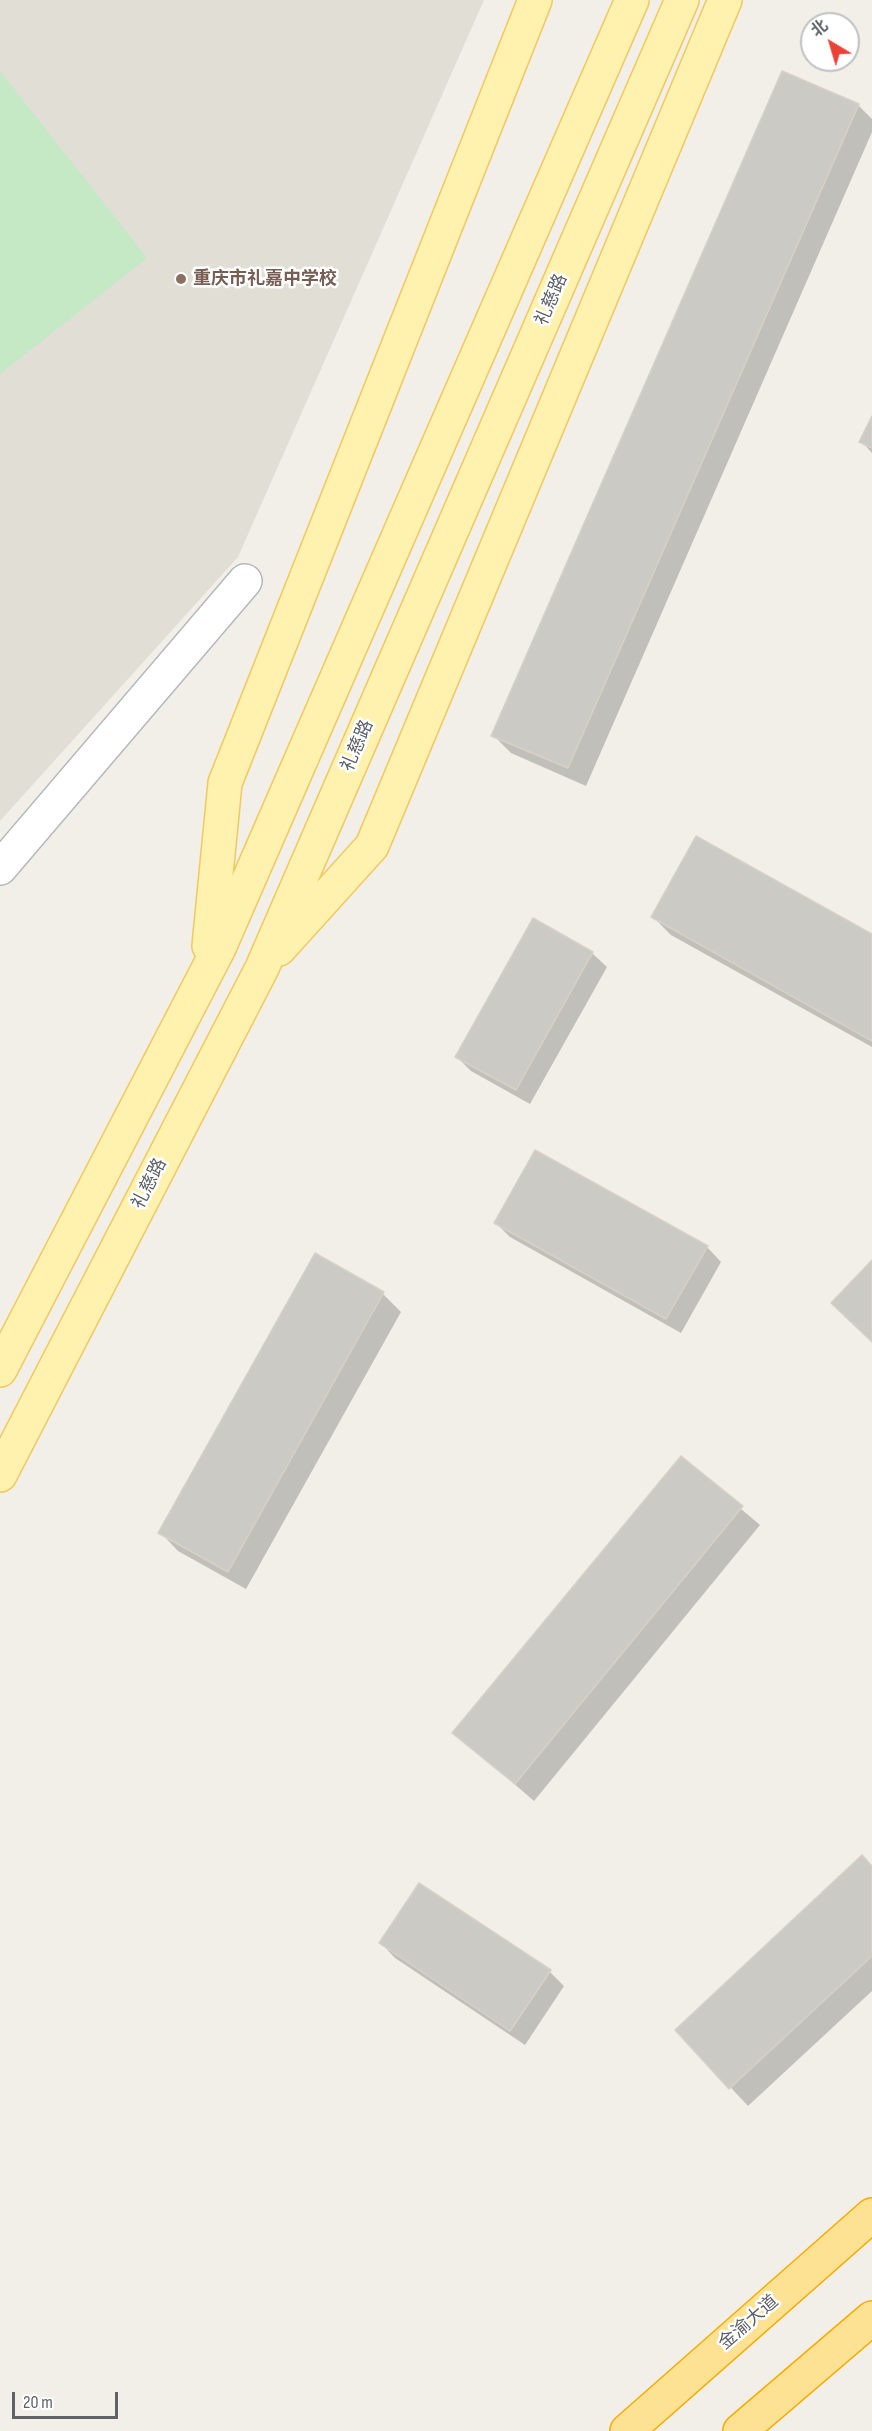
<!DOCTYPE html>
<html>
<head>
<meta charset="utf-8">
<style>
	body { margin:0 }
	#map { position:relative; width:872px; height:2431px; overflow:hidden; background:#f1efe8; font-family:"Sofia Sans Condensed","Noto Sans SC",sans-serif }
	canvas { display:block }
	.north { position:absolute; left:800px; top:12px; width:60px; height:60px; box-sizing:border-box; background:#fff; border:2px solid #bfc1c3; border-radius:50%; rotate:322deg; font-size:16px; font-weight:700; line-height:24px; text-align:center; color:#5f6368 }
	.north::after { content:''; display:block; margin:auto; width:21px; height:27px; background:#ea4335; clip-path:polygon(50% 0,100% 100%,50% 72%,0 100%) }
	.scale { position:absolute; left:12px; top:2392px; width:106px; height:27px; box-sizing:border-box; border:3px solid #5f6368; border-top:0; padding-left:8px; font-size:18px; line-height:21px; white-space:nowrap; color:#5f6368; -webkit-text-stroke:4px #fff; paint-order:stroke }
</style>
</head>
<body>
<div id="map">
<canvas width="872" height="2431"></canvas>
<div class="north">北</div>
<div class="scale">20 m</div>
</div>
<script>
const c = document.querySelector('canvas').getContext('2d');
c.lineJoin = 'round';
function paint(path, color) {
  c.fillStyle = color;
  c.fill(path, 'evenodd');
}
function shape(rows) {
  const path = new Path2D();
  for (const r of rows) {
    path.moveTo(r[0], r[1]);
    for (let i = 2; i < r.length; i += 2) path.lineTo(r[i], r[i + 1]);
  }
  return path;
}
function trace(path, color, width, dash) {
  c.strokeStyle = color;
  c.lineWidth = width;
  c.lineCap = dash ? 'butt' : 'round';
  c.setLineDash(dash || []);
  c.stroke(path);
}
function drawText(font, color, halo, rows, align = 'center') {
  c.font = font + ' "Sofia Sans Condensed","Noto Sans SC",sans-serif';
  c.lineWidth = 5;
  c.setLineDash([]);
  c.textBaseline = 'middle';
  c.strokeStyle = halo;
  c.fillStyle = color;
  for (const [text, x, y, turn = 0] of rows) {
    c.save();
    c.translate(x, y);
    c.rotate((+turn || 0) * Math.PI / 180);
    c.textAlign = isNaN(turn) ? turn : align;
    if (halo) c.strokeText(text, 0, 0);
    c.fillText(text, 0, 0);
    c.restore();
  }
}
paint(shape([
	[0,0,484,0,238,557,0,821]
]), '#e1ded6');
paint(shape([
	[0,71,147,258,0,374]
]), '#c5e8c5');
paint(shape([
	[858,105,872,119,872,132,586,786,511,753,493,735],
	[872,419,872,453,861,441],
	[653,917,872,936,872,1047,671,935],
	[533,920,592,953,607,967,530,1104,471,1071,456,1056],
	[496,1223,707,1247,721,1262,681,1333,510,1237],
	[315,1255,383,1294,401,1312,246,1589,178,1551,160,1532],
	[681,1458,760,1525,534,1801,454,1732],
	[872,1868,872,1991,748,2106,677,2030],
	[381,1943,550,1972,564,1986,525,2045,395,1958]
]), '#0003');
const building = shape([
	[782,71,859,104,568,768,491,736,782,71],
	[872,416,872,448,859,442,872,416],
	[696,836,872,934,872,1041,651,917,696,836],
	[533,918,593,952,516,1090,455,1057,533,918],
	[535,1150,708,1246,666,1319,494,1223,535,1150],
	[315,1253,384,1292,228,1572,158,1533,315,1253],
	[872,1260,872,1342,831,1303,872,1260],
	[681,1456,743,1506,515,1784,452,1733,681,1456],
	[862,1855,872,1866,872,1956,729,2089,675,2030,862,1855],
	[419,1883,551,1970,510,2031,379,1943,419,1883]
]);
paint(building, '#cccac5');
trace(building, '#d6d1c6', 1.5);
const minor = shape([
	[0,868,245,581]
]);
const major = shape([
	[209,946,225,783,535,0],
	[279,949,372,846,725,0],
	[0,1370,219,948,632,0],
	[0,1475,262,968,682,0]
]);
const highway = shape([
	[627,2431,872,2215],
	[740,2431,872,2318]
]);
trace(minor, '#b5b8bc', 36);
trace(major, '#f2c960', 36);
trace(highway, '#f9ab00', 36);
trace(minor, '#fff', 33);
trace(major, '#fff2af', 33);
trace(highway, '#fde293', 33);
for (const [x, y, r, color] of [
	[181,279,6,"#8d6e63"]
]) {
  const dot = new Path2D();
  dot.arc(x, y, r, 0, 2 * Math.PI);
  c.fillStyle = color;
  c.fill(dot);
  trace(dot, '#fff', 2);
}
drawText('bold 18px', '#785e54', '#fff', [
	["重庆市礼嘉中学校",193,279]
], 'left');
drawText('18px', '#5f6368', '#fff', [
	["礼慈路",552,300,-67],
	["礼慈路",358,746,-67],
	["礼慈路",150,1184,-63],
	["金渝大道",749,2323,-41]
]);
</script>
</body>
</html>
